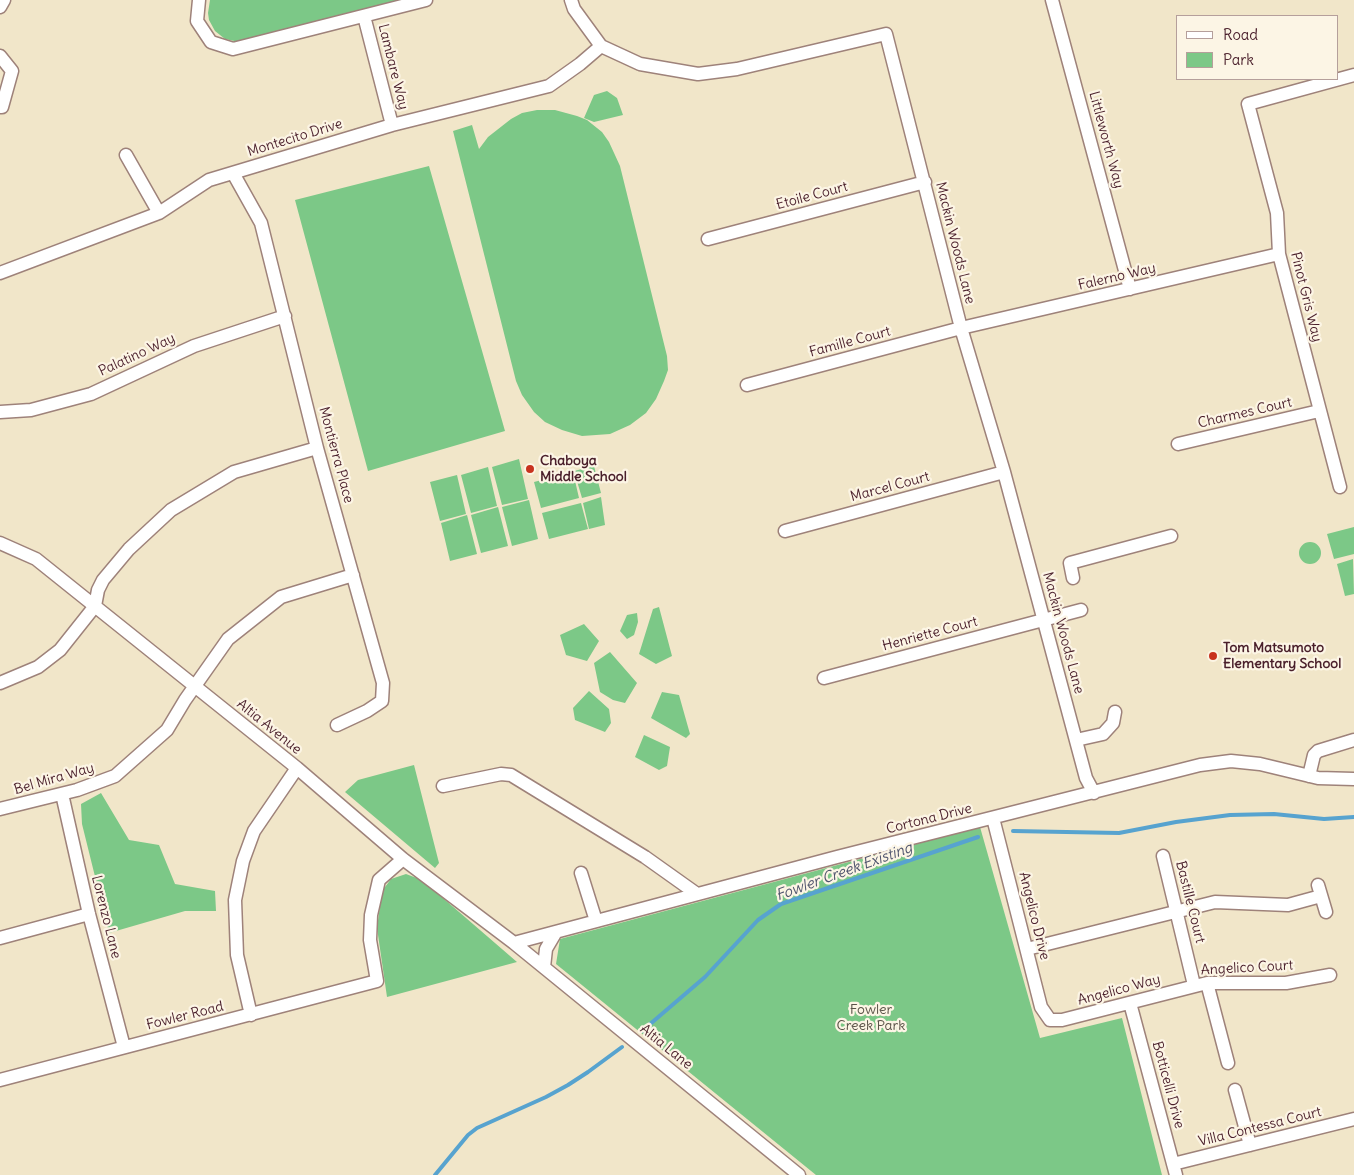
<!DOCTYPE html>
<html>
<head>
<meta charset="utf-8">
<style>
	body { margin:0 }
	#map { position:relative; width:1354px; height:1175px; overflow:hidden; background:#f1e6c9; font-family:Delius,sans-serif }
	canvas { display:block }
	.legend { position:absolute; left:1176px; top:15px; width:162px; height:65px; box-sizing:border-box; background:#fcf5e5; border:1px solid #b59f9b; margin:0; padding:6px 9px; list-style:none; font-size:15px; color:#4a1f2b }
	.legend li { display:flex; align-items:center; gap:10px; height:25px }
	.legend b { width:25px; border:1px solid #b59f9b }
</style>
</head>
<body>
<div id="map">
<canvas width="1354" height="1175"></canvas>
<ul class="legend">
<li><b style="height:6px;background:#fff"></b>Road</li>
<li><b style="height:14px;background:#7cc887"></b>Park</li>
</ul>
</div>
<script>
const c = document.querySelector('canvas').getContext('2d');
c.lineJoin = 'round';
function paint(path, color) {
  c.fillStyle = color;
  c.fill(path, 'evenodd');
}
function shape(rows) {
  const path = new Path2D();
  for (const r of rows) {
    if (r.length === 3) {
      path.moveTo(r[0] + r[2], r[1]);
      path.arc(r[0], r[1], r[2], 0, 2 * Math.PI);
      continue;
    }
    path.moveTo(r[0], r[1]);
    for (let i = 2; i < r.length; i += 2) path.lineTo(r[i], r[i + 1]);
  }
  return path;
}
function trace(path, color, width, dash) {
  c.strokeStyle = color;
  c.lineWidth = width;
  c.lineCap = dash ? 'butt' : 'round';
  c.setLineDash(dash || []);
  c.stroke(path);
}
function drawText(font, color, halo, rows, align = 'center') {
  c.font = font + ' Delius,sans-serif';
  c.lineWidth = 4.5;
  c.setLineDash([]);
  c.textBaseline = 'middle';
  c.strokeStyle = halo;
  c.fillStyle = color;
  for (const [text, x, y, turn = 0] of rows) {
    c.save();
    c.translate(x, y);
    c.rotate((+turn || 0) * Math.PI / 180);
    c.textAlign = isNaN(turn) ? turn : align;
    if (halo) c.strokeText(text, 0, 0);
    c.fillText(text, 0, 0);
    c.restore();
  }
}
paint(shape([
	[210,0,402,0,239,42,225,39,215,31,209,20,208,13],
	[607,91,617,98,623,115,594,122,584,118,594,95],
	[537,110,555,110,577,116,587,120,602,132,609,142,620,166,667,356,668,370,664,381,656,399,646,413,630,425,610,434,582,436,562,430,545,422,534,412,522,395,516,381,453,131,472,125,479,149,488,137,511,119,522,113],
	[429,166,505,431,368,471,295,200],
	[519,459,528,499,502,505,492,467],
	[594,466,601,493,582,498,574,471],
	[488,467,497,506,471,513,461,475],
	[573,472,579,498,541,508,534,482],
	[457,475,466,514,440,521,430,482],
	[601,497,605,525,589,529,583,503],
	[529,500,538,539,512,546,502,507],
	[581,503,588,529,549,539,542,513],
	[498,507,508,546,481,553,471,515],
	[467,515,477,554,450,561,441,523],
	[1354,527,1354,554,1334,559,1327,534],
	[1310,553,11],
	[1353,559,1354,594,1345,596,1337,564],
	[659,607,672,656,656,664,639,654,653,609],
	[637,613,638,622,634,635,627,639,620,631,627,615],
	[584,624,599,641,587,661,566,655,560,635],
	[610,652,637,683,625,703,613,700,600,692,594,663],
	[589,691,609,709,611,723,605,732,575,720,573,708],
	[662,692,679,695,690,734,686,738,651,718],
	[644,735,670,747,667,766,659,770,635,757],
	[414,765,439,863,435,868,345,792,358,780],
	[101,793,129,840,159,845,175,884,215,891,216,911,185,911,109,933,82,824,81,804],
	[980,827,1040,1038,1122,1018,1162,1175,816,1175,556,964,560,939],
	[406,874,422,880,517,962,387,997,377,928,382,891,391,879]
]), '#7cc887');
trace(shape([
	[1013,831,1119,833,1176,822,1230,815,1274,814,1324,819,1354,817],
	[642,1031,705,977,758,920,781,904,978,837],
	[435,1175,468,1135,477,1128,546,1097,568,1085,588,1072,622,1047]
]), '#57a3cf', 4);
const minor = shape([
	[199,0,197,21,211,42,233,49,426,0],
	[571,0,574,9,601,46,640,64,698,74,737,69,886,34,961,328,1004,472,1086,778,1094,793],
	[1052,0,1130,289],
	[0,7,4,0],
	[364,16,392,125],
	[0,56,12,71,2,107,0,107],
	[126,155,159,213],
	[233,173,261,223,317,448,383,683,382,701,367,711,337,725],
	[708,239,925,182],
	[0,273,159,213,209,180,392,125,549,86,580,64,601,46],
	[747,385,961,328,1279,254],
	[0,412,31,410,91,394,194,346,285,316],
	[1178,444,1319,411],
	[1340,487,1279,254,1277,213,1248,104,1354,75],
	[785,531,1004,472],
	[0,543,36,559,297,768,403,859,514,943,799,1175],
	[1073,578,1070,563,1171,536],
	[824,678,1081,610],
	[0,683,38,667,60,650,95,606,98,590,103,580,129,549,171,510,234,472,317,448],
	[1076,740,1103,734,1113,723,1115,712],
	[1309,776,1314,755,1318,751,1354,740],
	[443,786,501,774,511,775,645,857,697,894],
	[62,794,89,914,124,1047],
	[0,809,77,790,115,776,167,730,185,700,228,639,281,597,353,575],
	[993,818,1041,1007,1050,1020,1062,1020,1207,983,1286,983,1330,975],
	[1163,856,1194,985],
	[581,873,596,921],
	[1318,885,1326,912],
	[0,938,89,914],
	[514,943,837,857,1200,765,1231,761,1260,764,1318,778,1354,779],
	[1027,949,1215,902,1288,905,1321,896],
	[544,967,546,949,556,932],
	[1207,983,1228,1063],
	[1130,1003,1176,1175],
	[251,1015,237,955,235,900,243,861,254,831,297,768],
	[0,1080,377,981,370,940,371,915,379,880,403,859],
	[1235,1090,1250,1145],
	[1173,1164,1354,1119]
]);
trace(minor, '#9e827a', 15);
trace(minor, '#fff', 12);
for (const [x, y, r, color] of [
	[530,469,5,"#c8321e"],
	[1213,656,5,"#c8321e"]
]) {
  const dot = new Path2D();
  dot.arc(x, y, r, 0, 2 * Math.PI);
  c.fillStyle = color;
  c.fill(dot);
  trace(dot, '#fcf5e5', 2);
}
drawText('14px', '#4a1f2b', '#fcf5e5', [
	["Lambare Way",393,67,76],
	["Montecito Drive",295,138,-17],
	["Littleworth Way",1106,140,75],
	["Etoile Court",812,196,-15],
	["Mackin Woods Lane",955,243,76],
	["Falerno Way",1117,277,-13],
	["Pinot Gris Way",1306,297,76],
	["Famille Court",850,342,-15],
	["Palatino Way",137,355,-25],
	["Charmes Court",1245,413,-13],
	["Montierra Place",336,455,75],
	["Marcel Court",890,487,-15],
	["Mackin Woods Lane",1063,633,75],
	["Henriette Court",930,634,-15],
	["Altia Avenue",269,727,39],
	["Bel Mira Way",54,779,-16],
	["Cortona Drive",929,819,-14],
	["Bastille Court",1190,902,76],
	["Angelico Drive",1034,916,76],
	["Lorenzo Lane",106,917,76],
	["Angelico Court",1247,968,-3],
	["Angelico Way",1119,990,-15],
	["Fowler Road",185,1016,-14],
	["Altia Lane",666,1047,39],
	["Botticelli Drive",1168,1085,75],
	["Villa Contessa Court",1260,1127,-14]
]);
drawText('bold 14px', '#4a1f2b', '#fcf5e5', [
	["Chaboya",540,461],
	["Middle School",540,477],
	["Tom Matsumoto",1223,648],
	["Elementary School",1223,664]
], 'left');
drawText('14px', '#595247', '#fcf5e5', [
	["Fowler",871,1010],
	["Creek Park",871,1026]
]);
drawText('italic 15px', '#4f546d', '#fcf5e5', [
	["Fowler Creek Existing",844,872,-20]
]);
</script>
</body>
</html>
